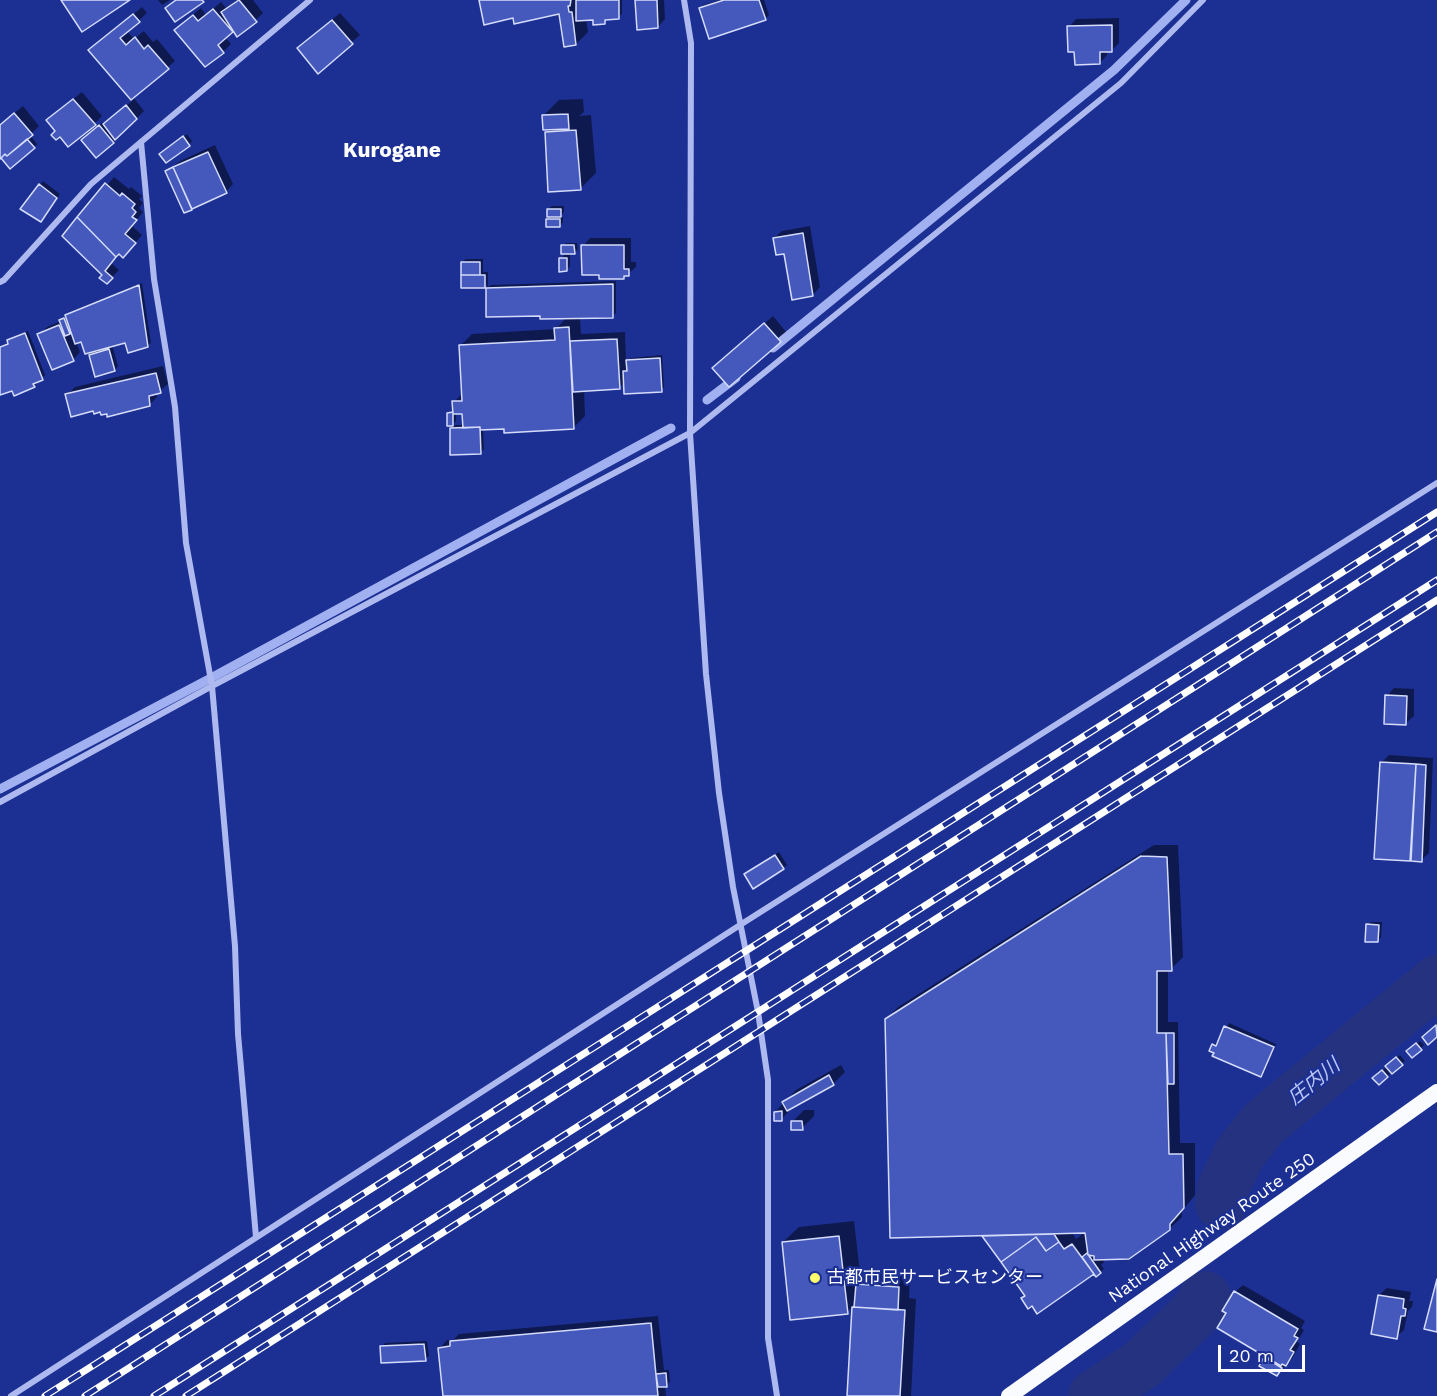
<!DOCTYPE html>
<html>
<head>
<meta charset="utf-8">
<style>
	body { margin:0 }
	#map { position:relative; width:1437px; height:1396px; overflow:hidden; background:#1c3094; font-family:"Work Sans",sans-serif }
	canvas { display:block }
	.scale { position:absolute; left:1218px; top:1345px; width:87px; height:27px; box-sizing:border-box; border:3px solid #fff; border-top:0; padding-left:8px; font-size:18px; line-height:21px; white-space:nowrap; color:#fff; -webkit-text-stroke:4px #1c3094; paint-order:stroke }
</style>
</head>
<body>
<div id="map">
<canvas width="1437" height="1396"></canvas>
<div class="scale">20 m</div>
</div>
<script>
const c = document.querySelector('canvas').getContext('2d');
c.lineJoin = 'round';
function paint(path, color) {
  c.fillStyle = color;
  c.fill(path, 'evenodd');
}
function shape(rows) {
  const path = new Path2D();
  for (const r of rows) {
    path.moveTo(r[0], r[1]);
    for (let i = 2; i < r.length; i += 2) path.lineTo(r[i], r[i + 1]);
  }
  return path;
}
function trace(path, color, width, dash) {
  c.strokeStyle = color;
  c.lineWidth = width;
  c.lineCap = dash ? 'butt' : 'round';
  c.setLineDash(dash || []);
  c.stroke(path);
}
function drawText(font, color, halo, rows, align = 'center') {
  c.font = font + ' "Work Sans","Noto Sans JP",sans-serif';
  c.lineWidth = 4.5;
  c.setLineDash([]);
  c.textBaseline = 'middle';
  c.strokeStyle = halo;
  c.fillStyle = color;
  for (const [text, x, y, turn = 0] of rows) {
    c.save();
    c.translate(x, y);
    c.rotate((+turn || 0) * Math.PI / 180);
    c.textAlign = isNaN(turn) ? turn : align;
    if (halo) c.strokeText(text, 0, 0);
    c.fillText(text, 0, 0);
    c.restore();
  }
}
paint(shape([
	[158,0,170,0,162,5],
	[237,0,253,0,263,13,256,20,234,29,225,37,231,44,223,52,184,22,201,8,206,15,221,2,226,8],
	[481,0,622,0,622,14,618,17,608,18,604,22,594,19,586,19,588,32,576,44,561,12,514,16],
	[636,0,664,0,665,19,658,27],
	[720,0,764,0,769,15,765,19,701,9,704,5],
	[142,7,147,13,127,31,134,39,144,31,153,42,157,39,175,61,133,97,144,111,113,142,86,136,103,122,105,125,133,100,90,51],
	[340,13,360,35,318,71,306,41],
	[1119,18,1119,43,1112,50,1107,51,1107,55,1100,63,1076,51,1069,27,1076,19],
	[82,92,102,116,94,124,56,113],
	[583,99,584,112,579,116,591,115,596,173,580,189,547,132,551,128,543,116,559,100],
	[23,106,39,126,30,135,37,144,34,147,0,158,0,125],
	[187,134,192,141,189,145,164,151],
	[215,145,233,184,226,192,191,209,166,171,182,160],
	[114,177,129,189,131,187,142,196,139,199,143,203,139,208,143,212,132,226,142,235,131,248,120,253,111,263,119,270,107,282,104,275,64,236],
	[43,181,60,194,41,220,40,185],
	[552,206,564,206,564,212,560,217,563,217,563,222,560,226,548,220,552,216,548,209],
	[810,226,820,287,813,295,786,252,774,238,782,231],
	[590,238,631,238,631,262,636,262,636,267,624,277,583,246],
	[566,243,577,243,578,249,575,253,570,253,570,266,567,270,561,259,566,253,563,246],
	[466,259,483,259,483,272,488,272,488,287,491,285,616,281,616,313,612,316,580,317,581,334,625,332,626,363,631,358,662,355,664,387,661,390,625,382,619,388,584,390,585,416,573,428,483,429,484,449,480,453,451,428,455,425,464,425,463,412,456,413,456,421,453,424,448,414,454,410,454,402,463,393,460,346,472,334,556,329,567,317,542,314,488,315,487,284,485,287,462,262],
	[142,283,151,343,147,346,126,341,112,345,118,366,115,370,90,355,96,349,82,340,76,342,80,352,73,360,39,335,47,327,61,321,70,312],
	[773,316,787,333,729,385,722,361],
	[28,331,45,375,34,386,12,389,0,394,0,346,9,343,12,337],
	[163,366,168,384,157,393,157,397,149,405,108,412,94,410,67,395,75,387],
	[1394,688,1414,689,1414,716,1406,723,1387,696],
	[1389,755,1433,758,1429,853,1421,860,1413,856,1409,859,1382,762],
	[1154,845,1178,845,1183,957,1171,969,1168,969,1168,1022,1178,1022,1180,1143,1195,1143,1195,1195,1182,1211,1182,1217,1169,1229,1102,1258,1104,1262,1101,1265,1104,1269,1100,1272,1094,1272,1026,1295,982,1234,886,1019,898,1007],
	[1071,1231,1087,1231,1076,1239],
	[779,852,787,865,754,887,750,871],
	[1371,922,1382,922,1381,937,1378,941,1368,925],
	[1229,1023,1276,1044,1264,1072,1260,1075,1216,1052,1213,1045,1217,1042,1219,1043],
	[1420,1041,1424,1045,1413,1056,1409,1051],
	[1400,1055,1405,1061,1379,1083,1374,1078],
	[841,1065,845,1072,833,1084,793,1106,782,1119,775,1112,796,1090],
	[804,1110,814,1110,814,1116,802,1128,792,1122],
	[854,1221,861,1281,869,1273,910,1276,909,1298,916,1299,911,1396,849,1396,853,1306,847,1312,783,1242,799,1227],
	[1243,1285,1305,1321,1301,1328,1304,1330,1297,1342,1300,1344,1293,1357,1277,1375,1265,1358,1267,1356,1228,1313,1235,1292],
	[1387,1288,1411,1292,1409,1301,1413,1301,1412,1307,1408,1311,1404,1330,1396,1337,1379,1295],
	[658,1316,664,1370,669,1370,670,1382,665,1386,666,1396,444,1396,440,1348,447,1340,453,1340,459,1334],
	[427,1341,429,1356,425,1359,382,1347,385,1343]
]), '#0007');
trace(shape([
	[773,348,1114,70,1186,0],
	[707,400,736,378],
	[0,789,211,678,671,428]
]), '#a1b0f1', 9);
trace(shape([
	[1221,1204,1223,1188,1240,1153,1264,1123,1437,981],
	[1094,1396,1141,1365,1195,1313,1205,1297]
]), '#24327f', 52);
const building = shape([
	[61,0,130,0,82,32,61,0],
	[176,0,202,0,204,2,175,22,165,8,176,0],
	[239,0,257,22,237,37,221,12,239,0],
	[479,0,571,0,570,6,568,6,569,12,572,12,576,45,564,47,559,14,514,24,513,18,484,25,479,0],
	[576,0,619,0,619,19,605,20,605,24,593,25,593,20,576,21,576,0],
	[635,0,657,0,658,28,637,30,635,0],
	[724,0,759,0,766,20,709,39,699,8,724,0],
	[213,9,233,32,218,45,224,53,205,67,174,30,193,15,198,21,213,9],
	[133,14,140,22,120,38,126,45,135,37,144,49,148,45,169,69,131,100,88,50,133,14],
	[332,20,353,44,318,74,297,48,332,20],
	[1112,25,1112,52,1100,52,1100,64,1075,65,1074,52,1068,52,1067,26,1112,25],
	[73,99,96,125,68,147,60,137,56,140,51,135,55,131,46,120,73,99],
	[126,105,137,119,115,140,103,124,126,105],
	[14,113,33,135,7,156,5,154,0,159,0,125,14,113],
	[568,114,569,129,543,130,542,115,568,114],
	[99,125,114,143,96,158,81,140,99,125],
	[576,130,581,190,548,192,545,132,576,130],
	[183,136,190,146,166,163,159,154,183,136],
	[27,139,35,148,10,169,1,158,5,154,7,156,27,139],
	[208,152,227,193,192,209,173,167,208,152],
	[173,167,192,210,184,213,165,171,173,167],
	[105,183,120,196,122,193,135,204,132,208,136,212,132,217,137,220,125,234,136,243,123,258,119,254,116,257,77,217,105,183],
	[39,184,57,198,41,222,20,209,39,184],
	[547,209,561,209,561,217,547,217,547,209],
	[77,217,116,257,105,271,113,278,107,284,99,278,102,275,62,236,77,217],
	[546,219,560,219,560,227,546,227,546,219],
	[803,233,813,296,792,300,784,254,776,255,773,238,803,233],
	[561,245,574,245,575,254,561,254,561,245],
	[581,245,624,245,624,269,629,269,629,276,624,276,624,279,599,279,599,275,582,275,581,245],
	[559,258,567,258,567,271,559,272,559,258],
	[461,262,480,262,480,275,461,275,461,262],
	[461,275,485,275,485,288,461,288,461,275],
	[613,284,613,318,540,319,540,316,486,317,486,288,613,284],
	[139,285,148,347,128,353,125,343,85,354,81,342,75,344,65,315,139,285],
	[64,318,70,334,65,336,59,320,64,318],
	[764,323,781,342,729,387,712,368,764,323],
	[59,325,74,361,52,370,37,334,59,325],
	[569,327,574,429,504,433,504,429,480,430,480,427,463,428,462,414,453,414,452,401,462,401,459,345,555,340,554,328,569,327],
	[25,333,43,380,33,384,35,387,14,396,12,391,0,395,0,347,8,344,7,340,25,333],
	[617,339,620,389,573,392,570,341,617,339],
	[109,349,115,371,95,377,89,355,109,349],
	[660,358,662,392,624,394,623,371,627,371,626,360,660,358],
	[156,373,161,393,149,396,150,406,107,417,107,414,101,415,100,412,94,414,93,411,71,417,65,394,156,373],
	[453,412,453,426,447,426,447,413,453,412],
	[480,427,481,454,450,455,450,428,480,427],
	[1385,695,1407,696,1406,725,1384,724,1385,695],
	[1380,762,1416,764,1410,861,1374,859,1380,762],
	[1416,764,1426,765,1422,862,1411,861,1416,764],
	[775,855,784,869,753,889,744,874,775,855],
	[1141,856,1167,857,1172,971,1157,971,1157,1033,1166,1033,1169,1154,1183,1154,1184,1208,1170,1224,1170,1230,1129,1259,1094,1260,1094,1256,1088,1255,1085,1233,890,1238,885,1019,1141,856],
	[1366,924,1379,925,1378,942,1365,942,1366,924],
	[1436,1025,1437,1037,1428,1045,1422,1037,1436,1025],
	[1224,1026,1274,1047,1261,1077,1212,1056,1214,1053,1209,1051,1212,1044,1216,1046,1224,1026],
	[1166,1033,1174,1033,1174,1084,1168,1084,1166,1033],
	[1416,1043,1422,1050,1412,1058,1406,1051,1416,1043],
	[1396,1057,1403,1065,1392,1074,1385,1066,1396,1057],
	[1382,1070,1388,1077,1379,1085,1372,1078,1382,1070],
	[829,1075,834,1085,787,1111,782,1102,829,1075],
	[782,1111,782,1121,774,1121,774,1112,782,1111],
	[791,1121,802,1121,803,1130,791,1130,791,1121],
	[1054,1234,1059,1242,1046,1251,1036,1237,1001,1262,982,1236,1054,1234],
	[839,1236,848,1314,790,1320,782,1242,839,1236],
	[1036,1237,1046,1251,1059,1242,1064,1249,1072,1244,1094,1274,1037,1314,1032,1306,1028,1309,1021,1298,1025,1296,1001,1262,1036,1237],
	[1087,1253,1101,1273,1096,1277,1082,1257,1087,1253],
	[1437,1279,1437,1332,1424,1329,1437,1279],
	[856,1284,899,1287,898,1310,854,1307,856,1284],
	[1234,1291,1298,1329,1294,1336,1298,1338,1290,1350,1294,1352,1286,1366,1282,1364,1281,1366,1217,1328,1226,1313,1222,1311,1234,1291],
	[1378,1295,1404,1299,1403,1308,1406,1309,1405,1316,1401,1316,1397,1339,1371,1334,1378,1295],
	[852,1307,905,1310,900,1396,847,1396,852,1307],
	[651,1323,658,1396,443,1396,438,1348,450,1346,450,1341,651,1323],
	[424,1344,426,1361,381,1363,380,1346,424,1344],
	[1264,1357,1282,1368,1277,1376,1259,1366,1264,1357],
	[666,1373,667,1387,658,1387,656,1374,666,1373]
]);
paint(building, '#4459bb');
trace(building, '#d4dbfb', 1.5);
trace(shape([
	[684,0,691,43,690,433,706,674,719,793,733,887,758,1012,768,1080,768,1338,777,1396],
	[141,142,154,279,175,407,186,543,212,686,235,946,238,1034,256,1237],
	[0,282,4,280,91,184,310,0],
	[0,802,212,686,690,433,1121,83,1203,0],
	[11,1396,740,925,1437,483]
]), '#aebaef', 6);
trace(shape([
	[1009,1396,1437,1092]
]), '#fafbff', 16);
const rail = shape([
	[45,1396,1437,512],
	[85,1396,1437,532],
	[154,1396,1437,580],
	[186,1396,1437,600]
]);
trace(rail, '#fff', 7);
trace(rail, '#1c3094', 4.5, [14]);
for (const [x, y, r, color] of [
	[815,1278,6,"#fffd6c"]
]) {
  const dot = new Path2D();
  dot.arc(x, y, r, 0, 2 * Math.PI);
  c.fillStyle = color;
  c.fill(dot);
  trace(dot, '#1c3094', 2);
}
drawText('18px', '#fff', '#1c3094', [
	["National Highway Route 250",1212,1228,-35]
]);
drawText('18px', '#fff', '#1c3094', [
	["古都市民サービスセンター",827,1278]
], 'left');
drawText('italic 20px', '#bac5f6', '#1c3094', [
	["庄内川",1314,1082,-39]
]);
drawText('bold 21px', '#fff', '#1c3094', [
	["Kurogane",392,151]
]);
</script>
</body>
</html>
